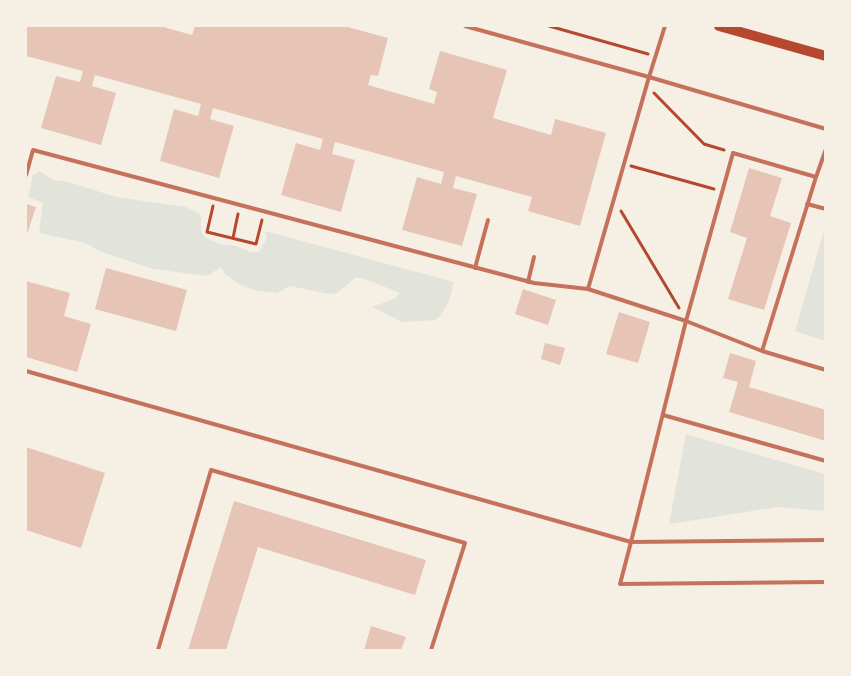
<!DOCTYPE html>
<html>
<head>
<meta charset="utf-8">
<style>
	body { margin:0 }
	#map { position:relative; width:851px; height:676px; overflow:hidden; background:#f6efe4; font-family:"Roboto Condensed",sans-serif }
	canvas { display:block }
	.frame { position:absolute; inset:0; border:27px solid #f6efe4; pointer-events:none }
</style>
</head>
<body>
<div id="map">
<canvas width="851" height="676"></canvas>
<div class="frame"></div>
</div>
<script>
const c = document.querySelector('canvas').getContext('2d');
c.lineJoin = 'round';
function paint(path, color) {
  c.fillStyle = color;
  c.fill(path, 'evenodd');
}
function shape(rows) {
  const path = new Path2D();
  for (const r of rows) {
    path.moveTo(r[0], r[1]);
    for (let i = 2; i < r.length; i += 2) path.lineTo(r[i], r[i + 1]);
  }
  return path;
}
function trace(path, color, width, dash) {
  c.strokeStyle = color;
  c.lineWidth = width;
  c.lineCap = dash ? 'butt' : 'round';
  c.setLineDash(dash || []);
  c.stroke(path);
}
paint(shape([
	[40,171,53,180,69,182,116,197,186,207,201,215,201,232,206,238,220,244,236,246,251,252,259,252,267,238,265,231,454,282,449,301,441,315,435,320,403,322,372,307,394,299,400,293,363,278,355,278,337,293,329,294,290,286,277,293,253,290,239,284,225,274,221,267,207,276,153,269,99,251,86,243,39,233,43,203,28,197,33,175],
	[824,231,826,231,825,341,795,331],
	[686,434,825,474,825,511,778,507,669,524]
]), '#e2e4dc');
paint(shape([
	[26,26,160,26,192,35,195,26,344,26,388,38,378,76,371,75,368,85,434,104,437,92,429,89,440,51,507,70,493,118,551,135,555,119,606,133,580,226,528,211,532,197,456,176,453,188,477,194,462,246,402,230,417,177,441,184,444,172,335,142,332,154,355,160,341,212,281,195,296,143,320,150,323,139,213,108,210,119,234,126,219,178,160,161,174,109,198,116,201,104,95,75,92,86,116,93,101,145,41,128,56,76,80,82,83,71,26,56],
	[749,168,782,178,770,216,791,223,764,310,728,299,747,238,730,232],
	[26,204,36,207,26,237],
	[106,268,187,290,176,331,95,309],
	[26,281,70,293,64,316,91,324,77,372,26,357],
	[523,289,556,300,548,325,515,314],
	[619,312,650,322,638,363,606,354],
	[545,343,565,348,560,365,541,359],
	[730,353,756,361,749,387,826,410,826,441,729,412,738,382,723,378],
	[26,447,105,473,81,548,26,530],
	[234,501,426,560,415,595,258,547,226,650,188,650],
	[371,626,406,637,401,650,364,650]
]), '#e6c5b7');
trace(shape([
	[549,26,648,54],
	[654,93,704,144,724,150],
	[631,166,714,189],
	[213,206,207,232,256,244,262,220],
	[621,211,679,308],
	[233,238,238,214]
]), '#b5482f', 3);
trace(shape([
	[465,26,649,77,588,289,686,321,631,542,826,540],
	[665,26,649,77,826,129],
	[26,175,33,150,534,283,588,289],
	[816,177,826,149],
	[807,204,826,209],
	[475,268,488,220],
	[528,282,534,257],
	[762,351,816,177,733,153,686,321,762,351,826,370],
	[26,371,631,542,620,584,826,582],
	[663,415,826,461],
	[158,650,211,470,465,543,431,650]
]), '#c5725c', 4);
trace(shape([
	[719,26,826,56]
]), '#b5482f', 10);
</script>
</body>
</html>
